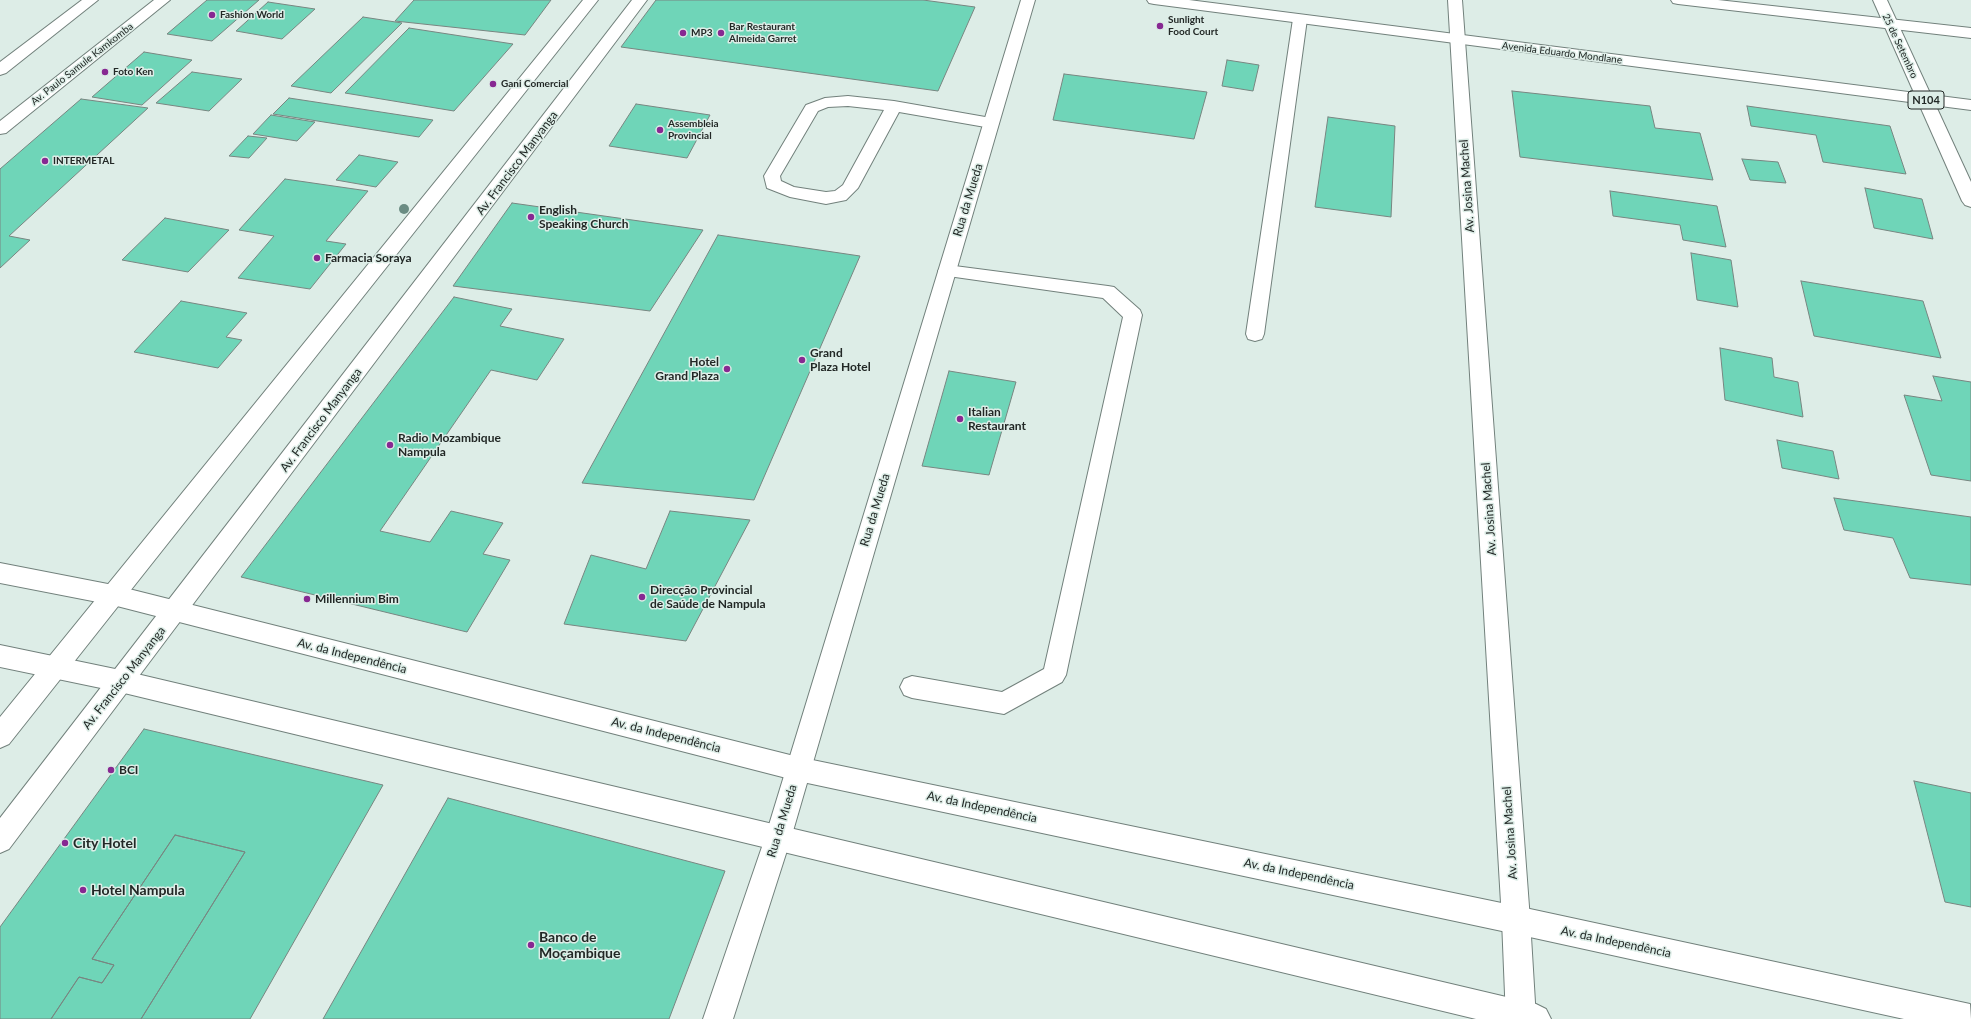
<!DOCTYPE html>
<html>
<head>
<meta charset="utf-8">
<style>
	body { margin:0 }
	canvas { display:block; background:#ddede7 }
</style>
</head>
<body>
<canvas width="1971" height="1019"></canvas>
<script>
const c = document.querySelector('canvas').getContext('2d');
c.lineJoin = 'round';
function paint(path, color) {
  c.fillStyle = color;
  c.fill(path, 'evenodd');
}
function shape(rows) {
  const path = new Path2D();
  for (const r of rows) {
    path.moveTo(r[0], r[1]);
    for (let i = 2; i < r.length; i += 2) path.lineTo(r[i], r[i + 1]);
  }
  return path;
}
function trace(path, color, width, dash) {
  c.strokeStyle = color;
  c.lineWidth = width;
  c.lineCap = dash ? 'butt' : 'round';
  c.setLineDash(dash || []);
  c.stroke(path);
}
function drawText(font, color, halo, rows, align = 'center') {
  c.font = font + ' Lato,sans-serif';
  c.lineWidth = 3;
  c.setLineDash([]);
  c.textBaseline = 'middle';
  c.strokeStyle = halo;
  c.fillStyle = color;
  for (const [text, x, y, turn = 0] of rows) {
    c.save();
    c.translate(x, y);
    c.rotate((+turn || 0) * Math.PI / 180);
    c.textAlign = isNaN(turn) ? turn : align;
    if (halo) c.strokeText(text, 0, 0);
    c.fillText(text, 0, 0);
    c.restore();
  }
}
const building = shape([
	[207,0,259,0,212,41,167,34,207,0],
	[414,0,551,0,525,35,395,21,414,0],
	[656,0,923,0,975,7,938,91,621,47,656,0],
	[268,2,315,9,282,39,236,31,268,2],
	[363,17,402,23,331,93,291,86,363,17],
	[409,28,513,44,454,111,345,93,409,28],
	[144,52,192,60,142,105,92,97,144,52],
	[1227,60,1259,65,1253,91,1222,86,1227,60],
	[192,72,242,79,209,111,156,103,192,72],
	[1064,74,1207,92,1194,139,1053,120,1064,74],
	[1512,91,1650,106,1655,128,1700,133,1713,180,1520,157,1512,91],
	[289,98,433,120,419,137,273,114,289,98],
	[81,99,148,108,9,236,30,240,0,268,0,169,81,99],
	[636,104,710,115,687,158,609,146,636,104],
	[1747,106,1890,126,1906,174,1823,162,1816,135,1751,126,1747,106],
	[271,115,315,122,297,141,253,134,271,115],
	[1328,117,1395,126,1391,217,1315,207,1328,117],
	[248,136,267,138,249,158,229,156,248,136],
	[359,155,398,162,376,187,336,180,359,155],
	[1742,159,1778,162,1786,183,1750,180,1742,159],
	[285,179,368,191,326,241,346,244,310,289,238,278,274,236,239,230,285,179],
	[1865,188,1922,199,1933,239,1874,228,1865,188],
	[1610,191,1717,206,1726,247,1683,240,1680,225,1613,216,1610,191],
	[512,203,703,230,650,311,453,286,512,203],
	[165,218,229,230,188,272,122,260,165,218],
	[718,235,860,256,754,500,582,483,718,235],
	[1691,253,1731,260,1738,307,1697,300,1691,253],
	[1801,281,1923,301,1941,358,1814,336,1801,281],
	[454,297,512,309,500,326,564,339,537,380,491,370,380,531,430,542,451,511,503,523,483,554,510,560,467,632,241,577,454,297],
	[181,301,247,313,226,337,242,340,218,368,134,352,181,301],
	[1720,348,1772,358,1774,377,1798,382,1803,417,1725,400,1720,348],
	[949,371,1016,382,989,475,922,466,949,371],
	[1933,376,1971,382,1971,481,1931,475,1904,395,1942,401,1933,376],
	[1777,440,1833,451,1839,479,1782,468,1777,440],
	[1834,498,1971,517,1971,585,1910,578,1893,538,1844,530,1834,498],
	[670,511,750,520,686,641,564,624,591,555,646,569,670,511],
	[144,729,383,785,250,1019,141,1019,245,852,175,835,92,959,114,965,102,983,79,977,51,1019,0,1019,0,927,144,729],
	[1914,781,1971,793,1971,907,1945,902,1914,781],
	[448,798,725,871,669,1019,323,1019,448,798],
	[175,835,245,852,141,1019,51,1019,79,977,102,983,114,965,92,959,175,835]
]);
paint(building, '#6fd5b8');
trace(building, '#788681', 1);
const service = shape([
	[1300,15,1305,16,1307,19,1264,334,1262,339,1255,341,1248,339,1246,334,1293,19,1295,16,1300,15],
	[848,96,894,101,991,118,997,120,999,123,997,126,991,128,899,112,858,188,846,200,826,204,790,197,767,188,764,176,806,105,825,98,848,96],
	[848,106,884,110,843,185,835,191,826,192,794,187,781,181,780,176,818,111,828,107,848,106],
	[947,265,1108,286,1114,287,1140,310,1142,315,1066,675,1062,682,1004,714,912,698,904,695,900,687,904,679,912,676,1002,692,1044,669,1123,317,1103,298,941,275,938,271,941,267,947,265]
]);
const minor = shape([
	[583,0,598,0,9,744,0,748,0,717,583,0],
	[632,0,647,0,9,849,0,853,0,818,632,0],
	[1021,0,1035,0,791,838,733,1019,703,1019,765,838,1021,0],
	[1448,0,1462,0,1530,920,1536,1019,1506,1019,1502,920,1448,0]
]);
const secondary = shape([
	[82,0,98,0,6,73,0,75,0,62,82,0],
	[154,0,170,0,6,133,0,134,0,121,154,0],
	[1147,0,1189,0,1971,100,1971,110,1154,4,1149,3,1147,0],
	[1671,0,1718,0,1971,28,1971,38,1678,4,1673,3,1671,0],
	[0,563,113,585,798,757,1516,906,1970,1004,1971,1019,1904,1019,1516,934,798,781,113,605,0,583,0,563],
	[0,645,120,670,1536,1004,1546,1009,1551,1019,1476,1019,120,692,0,667,0,645]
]);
const primary = shape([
	[1873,0,1887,0,1971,182,1971,207,1965,205,1962,201,1873,0]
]);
trace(service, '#72817c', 2);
trace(minor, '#72817c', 2);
trace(secondary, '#72817c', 2);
trace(primary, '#72817c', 2);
paint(service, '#fff');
paint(minor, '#fff');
paint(secondary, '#fff');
paint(primary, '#fff');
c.fillStyle = '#6b8c83';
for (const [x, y] of [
	[404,209]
]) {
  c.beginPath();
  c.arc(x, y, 5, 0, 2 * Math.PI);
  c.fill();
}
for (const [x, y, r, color] of [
	[212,15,4,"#872892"],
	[1160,26,4,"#872892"],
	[683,33,4,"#872892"],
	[721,33,4,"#872892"],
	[105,72,4,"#872892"],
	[493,84,4,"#872892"],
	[660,130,4,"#872892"],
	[45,161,4,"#872892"],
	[531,217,4,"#872892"],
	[317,258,4,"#872892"],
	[802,360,4,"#872892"],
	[727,369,4,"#872892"],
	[960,419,4,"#872892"],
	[390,445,4,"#872892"],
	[642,597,4,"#872892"],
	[307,599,4,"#872892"],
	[111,770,4,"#872892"],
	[65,843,4,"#872892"],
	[83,890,4,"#872892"],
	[531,945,4,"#872892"]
]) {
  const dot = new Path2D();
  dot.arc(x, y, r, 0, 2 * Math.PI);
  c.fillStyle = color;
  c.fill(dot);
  trace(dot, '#ddede7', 1.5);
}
drawText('bold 10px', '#222826', '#ddede7', [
	["Fashion World",220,15],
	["Sunlight",1168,20],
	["Food Court",1168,32],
	["Bar Restaurant",729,27],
	["Almeida Garret",729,39],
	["MP3",691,33],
	["Foto Ken",113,72],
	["Gani Comercial",501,84],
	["Assembleia",668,124],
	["Provincial",668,136],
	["INTERMETAL",53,161]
], 'left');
drawText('10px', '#222826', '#ddede7', [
	["25 de Setembro",1900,46,65],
	["Avenida Eduardo Mondlane",1562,53,7],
	["Av. Paulo Samule Kamkomba",82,64,-38]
]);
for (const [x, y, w] of [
	[1926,100,36]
]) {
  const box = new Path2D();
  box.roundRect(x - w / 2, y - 9, w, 18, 3);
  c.fillStyle = '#ddede7';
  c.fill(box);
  trace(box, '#222826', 1);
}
drawText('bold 11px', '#222826', null, [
	["N104",1926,100]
]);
drawText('12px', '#222826', '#ddede7', [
	["Av. Francisco Manyanga",517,163,-53],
	["Av. Josina Machel",1467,186,-94],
	["Rua da Mueda",968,200,-73],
	["Av. Francisco Manyanga",321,420,-53],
	["Av. Josina Machel",1489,509,-94],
	["Rua da Mueda",875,510,-73],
	["Av. da Independência",352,656,14],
	["Av. Francisco Manyanga",124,678,-52],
	["Av. da Independência",666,735,14],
	["Av. da Independência",982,807,12],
	["Rua da Mueda",782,821,-73],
	["Av. Josina Machel",1510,833,-94],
	["Av. da Independência",1299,874,12],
	["Av. da Independência",1616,942,12]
]);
drawText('bold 12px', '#222826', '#ddede7', [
	["English",539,210],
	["Speaking Church",539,224],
	["Farmacia Soraya",325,258],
	["Grand",810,353],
	["Plaza Hotel",810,367],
	["Hotel",719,362,"right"],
	["Grand Plaza",719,376,"right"],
	["Italian",968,412],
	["Restaurant",968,426],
	["Radio Mozambique",398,438],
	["Nampula",398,452],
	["Direcção Provincial",650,590],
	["de Saúde de Nampula",650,604],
	["Millennium Bim",315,599],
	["BCI",119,770]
], 'left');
drawText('bold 14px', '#222826', '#ddede7', [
	["City Hotel",73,843],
	["Hotel Nampula",91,890],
	["Banco de",539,937],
	["Moçambique",539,953]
], 'left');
</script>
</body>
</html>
